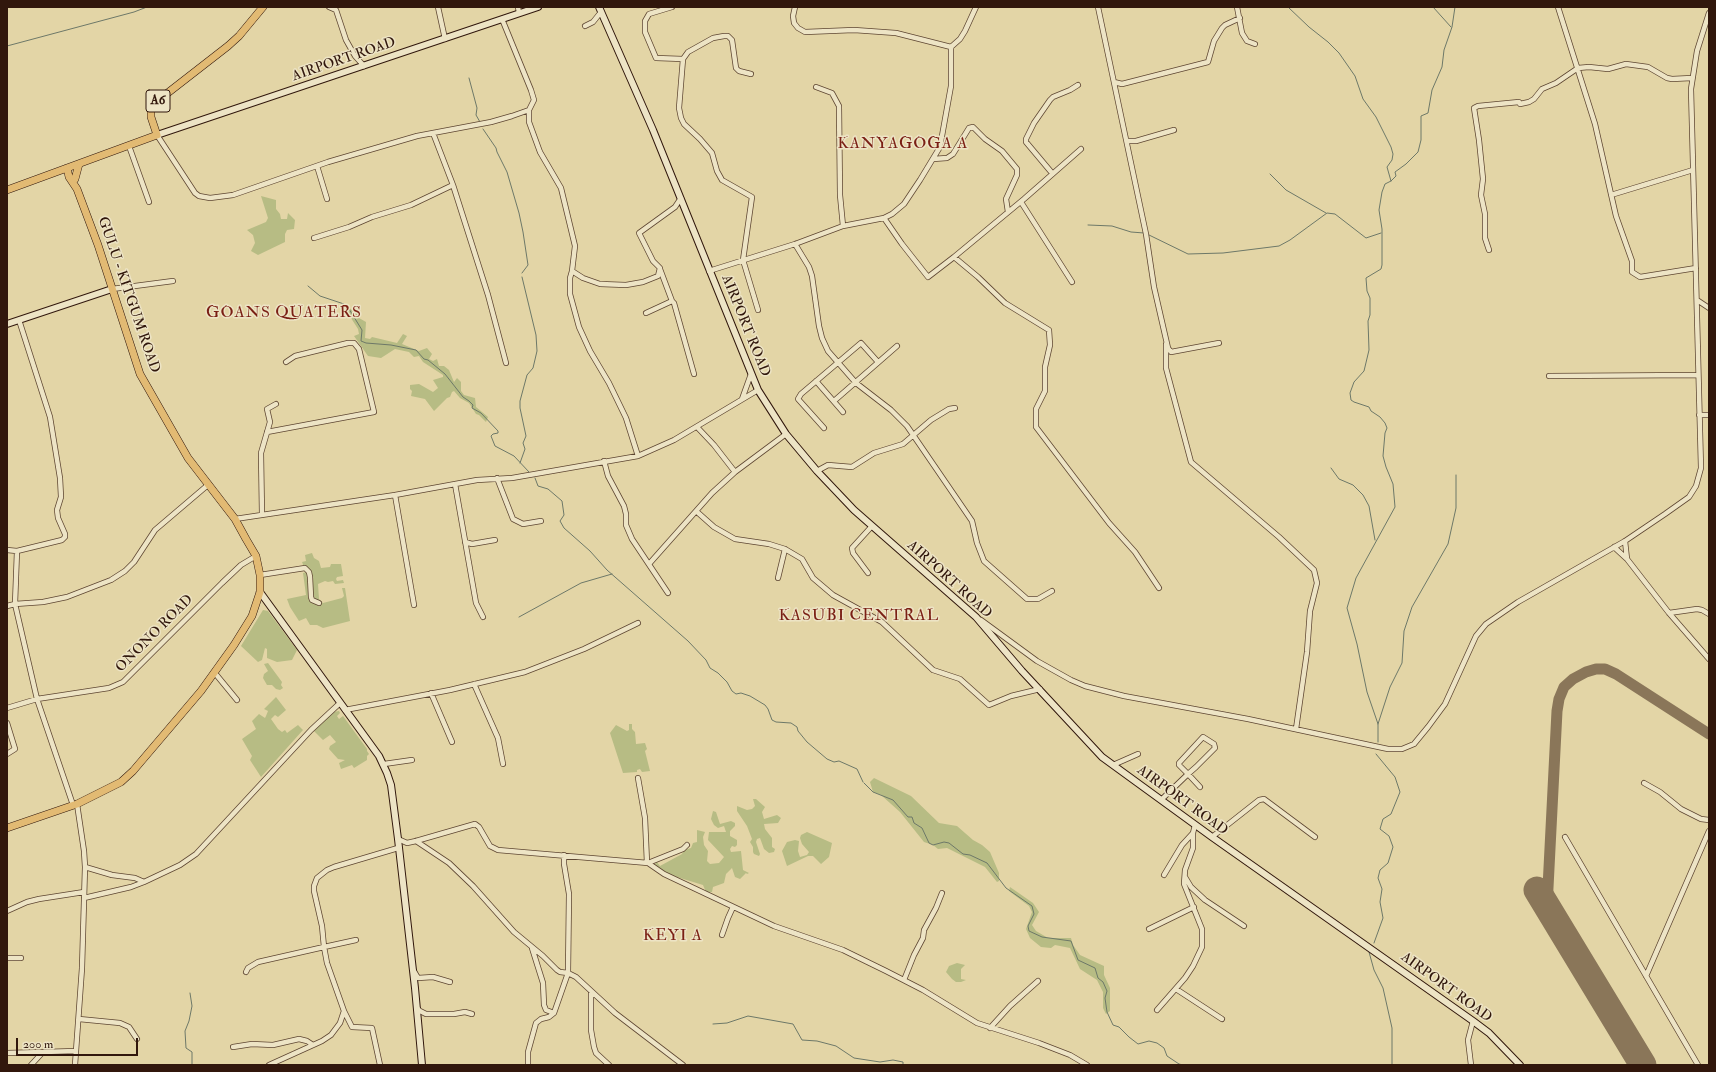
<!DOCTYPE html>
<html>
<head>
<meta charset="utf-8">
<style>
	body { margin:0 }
	#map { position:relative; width:1716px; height:1072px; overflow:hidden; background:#e3d5a6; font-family:"IM FELL Double Pica",serif }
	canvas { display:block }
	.frame { position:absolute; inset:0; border:8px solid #31170c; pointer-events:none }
	.scale { position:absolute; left:16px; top:1038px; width:122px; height:18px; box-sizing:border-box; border:2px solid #31170c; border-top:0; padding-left:5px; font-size:12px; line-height:14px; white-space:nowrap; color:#31170c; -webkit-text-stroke:3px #ede4c5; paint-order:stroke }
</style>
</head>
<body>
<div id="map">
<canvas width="1716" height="1072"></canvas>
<div class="frame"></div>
<div class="scale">200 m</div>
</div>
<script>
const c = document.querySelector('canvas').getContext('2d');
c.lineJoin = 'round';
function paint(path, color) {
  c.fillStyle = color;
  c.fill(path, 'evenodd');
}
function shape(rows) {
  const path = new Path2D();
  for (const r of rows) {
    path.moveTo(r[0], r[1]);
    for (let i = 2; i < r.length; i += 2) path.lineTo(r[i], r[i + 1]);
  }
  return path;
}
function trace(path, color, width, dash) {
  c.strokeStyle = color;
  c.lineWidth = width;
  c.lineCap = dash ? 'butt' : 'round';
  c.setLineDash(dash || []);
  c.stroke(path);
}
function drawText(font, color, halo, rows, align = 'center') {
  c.font = font + ' "IM FELL Double Pica",serif';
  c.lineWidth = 3;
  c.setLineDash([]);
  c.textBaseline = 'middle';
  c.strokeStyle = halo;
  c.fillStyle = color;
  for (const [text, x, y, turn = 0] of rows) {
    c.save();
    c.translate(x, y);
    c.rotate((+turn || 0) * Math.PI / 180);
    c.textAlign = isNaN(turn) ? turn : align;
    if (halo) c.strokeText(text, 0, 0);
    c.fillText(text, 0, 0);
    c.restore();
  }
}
paint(shape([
	[261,196,276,200,276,209,280,214,281,219,287,219,288,213,295,220,294,229,287,230,285,234,285,242,258,255,251,251,255,243,253,235,247,230,266,222,268,218],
	[346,305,353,311,357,309,359,312,359,318,366,322,365,338,370,339,372,337,397,343,403,334,407,336,402,344,419,351,427,348,432,354,429,359,433,361,437,359,439,366,444,366,449,370,454,382,457,378,461,382,461,391,464,395,475,398,476,407,488,417,486,422,479,415,476,414,469,403,460,398,454,391,452,392,450,397,447,398,434,411,425,399,411,396,412,391,410,389,410,385,419,384,433,392,438,388,433,380,443,377,443,375,423,362,419,356,414,357,409,352,395,349,381,358,368,356,354,336,359,334,358,329,344,307],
	[312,553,314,558,319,561,321,568,330,567,331,564,341,564,343,576,337,577,336,579,337,581,343,580,344,583,335,584,333,581,328,582,325,581,318,584,319,599,323,603,342,598,344,596,342,588,345,588,350,621,323,628,317,625,310,625,306,618,299,621,290,607,287,599,306,595,303,573,306,572,302,562,306,561,305,555],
	[263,610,268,611,297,650,292,660,277,662,267,658,267,649,265,648,262,660,258,662,241,646],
	[268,663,282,682,281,685,283,688,280,690,276,689,272,685,267,685,263,678,264,674,268,671,264,664],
	[276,697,286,710,278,717,275,715,271,719,278,729,282,732,285,730,287,733,298,725,303,730,261,777,250,760,252,756,242,739,256,729,252,721,259,714,265,718,266,716,268,711,264,709],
	[339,711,340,713,337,716,339,719,343,716,367,749,367,751,369,754,367,756,367,760,354,768,352,765,341,769,339,763,345,760,338,759,329,749,330,746,336,742,330,735,323,740,314,731,333,712],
	[629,724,632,724,632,729,635,732,636,744,645,743,647,749,645,751,650,771,642,772,640,769,637,770,637,772,623,773,610,733,616,725,627,731,629,730],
	[874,778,911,796,939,823,957,826,973,840,982,845,990,852,999,873,999,881,997,882,985,867,947,848,938,849,933,845,924,842,900,812,881,795,873,792,870,782],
	[753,799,756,799,765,807,762,812,764,819,777,815,781,818,778,823,764,824,765,829,772,838,772,847,775,849,774,852,769,853,764,849,760,838,757,839,756,842,760,854,759,856,754,854,753,852,753,847,750,842,752,839,747,826,737,811,737,806,747,810,752,809,755,806],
	[713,811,716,812,720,824,731,821,735,823,735,826,730,831,730,836,737,840,737,845,735,847,732,846,730,849,731,852,741,851,743,870,749,873,747,874,746,873,740,879,735,877,732,868,726,874,724,883,713,887,712,892,706,892,703,885,667,874,654,865,657,862,660,866,682,854,684,850,691,848,693,843,697,842,697,830,705,832,703,837,704,845,708,851,707,861,710,864,719,863,724,857,708,840,709,832,726,832,724,826,718,828,714,825,711,819],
	[807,832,832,843,829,857,821,864,813,856,808,856,787,866,782,851,787,842,795,840,799,841,798,851,800,857,807,855,809,852,802,844,800,838,801,835],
	[1010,887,1033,903,1039,912,1032,925,1036,931,1048,938,1071,938,1073,945,1080,955,1104,966,1104,975,1110,988,1110,1011,1106,1014,1103,1008,1103,992,1097,980,1080,969,1070,948,1055,945,1051,948,1041,947,1030,938,1026,929,1032,912,1029,906,1009,891],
	[957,963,965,965,961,969,961,979,966,980,961,982,956,982,952,979,946,972,949,966]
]), '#b7bc84');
trace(shape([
	[1288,7,1309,27,1328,42,1339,53,1355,76,1363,99,1376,117,1391,147,1393,154,1392,160,1387,167,1391,181],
	[1433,7,1451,27],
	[7,46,134,12,147,7],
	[469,78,477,108,476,115,480,122],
	[483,129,496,148,497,152,507,172,519,213,523,232,528,265,522,273],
	[1270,174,1286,190,1326,213],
	[1088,225,1112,226,1131,232,1144,233],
	[1149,235,1188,254,1223,253,1279,246,1290,240,1327,213,1335,214,1366,238,1381,233],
	[308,286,320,296,344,304,349,309,362,330,361,341,366,343,391,345,416,350,424,359,428,360,445,374,463,397,469,401,473,405,472,408,481,413,498,431,498,433,493,434,491,436,495,446,514,456,529,472],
	[520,463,525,449,523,443,526,436,520,408,520,401,527,375,533,368,537,351,536,335,522,277],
	[1331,468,1339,479,1353,485,1363,495,1369,506,1375,540],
	[535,478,538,486,548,489,562,501,564,515,560,521,564,528,590,551,607,570,688,641,706,660,710,668,718,673,727,682,732,691,736,694,741,693,750,696,765,705,768,709,772,720,776,722,791,723,797,727,798,731,807,742,827,759,834,762,839,761,857,769,863,782],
	[519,617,581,583,612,574],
	[1378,724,1390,687,1402,663,1404,631,1412,607,1448,544,1456,508,1456,475],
	[1378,742,1378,724,1367,692,1357,644,1347,608,1356,578,1395,507,1393,484,1386,467,1383,456,1385,433,1387,428,1385,423,1380,417,1371,411,1369,407,1354,402,1351,400,1350,393,1354,382,1364,371,1369,350,1368,321,1370,315,1370,298,1367,291,1366,278,1381,269,1382,265,1382,229,1379,210,1382,192,1385,184,1391,181,1396,176,1395,172,1406,164,1418,152,1421,140,1421,116,1428,113,1432,90,1442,67,1444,50,1452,27,1455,7],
	[864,783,873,792,893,800,908,817,912,817,914,823,922,828,929,843,933,845,944,842,949,843,963,854,970,855,987,863,1006,888,1032,906,1034,914,1028,926,1029,931,1042,937,1071,941,1078,960,1095,968,1098,978,1103,982,1107,991,1105,998,1107,1012,1113,1025,1119,1027,1129,1037,1138,1044,1149,1041,1157,1043,1164,1048,1167,1056,1179,1064,1183,1065],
	[1374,943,1383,918,1380,902,1382,889,1378,878,1380,870,1388,863,1393,847,1389,836,1380,829,1383,819,1391,814,1400,792,1395,777,1376,754],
	[1369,952,1374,970,1383,988,1392,1028,1392,1065],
	[190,993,192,1006,189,1021,185,1031,186,1048,192,1052,192,1065],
	[713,1024,727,1023,748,1016,793,1024,802,1040,817,1041,836,1046,854,1058,880,1062,893,1060,903,1062,903,1065]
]), '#6d7868', 1);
trace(shape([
	[1547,907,1557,711,1559,699,1564,687,1573,679,1586,672,1596,669,1605,669,1616,674,1709,734]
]), '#8a7659', 11);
trace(shape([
	[1537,890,1643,1065]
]), '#8a7659', 27);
const street = shape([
	[329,7,336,10,346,40,355,56,364,66],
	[438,7,445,39],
	[518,7,519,13],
	[672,7,649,14,645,21,645,32,656,58,683,59],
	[795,7,793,16,794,23,798,28,805,32,854,30,896,33,951,47],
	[1098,7,1146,234,1154,287,1168,348,1171,352,1219,343],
	[1237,7,1242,33,1247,41,1255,44],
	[1558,7,1595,124,1616,216,1632,261,1632,272,1640,277,1696,268],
	[585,26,593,22,601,12],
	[751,74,739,71,736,68,732,40,728,36,724,36,713,38,688,52,683,59,679,108,681,118,684,124,700,139,712,153,717,171,722,180,752,197,743,260,758,310],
	[1114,82,1122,84,1208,62,1214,41,1222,28,1225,25,1240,18],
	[816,87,832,93,839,106,840,195,843,226],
	[529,110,529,122,540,152,561,188,575,246,572,271,583,278,600,284,626,285,643,282,658,276,660,268,653,261,639,233,675,207,681,198],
	[433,133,453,185,488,295,506,363],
	[157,135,195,193,199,196,210,198,233,195,328,162,417,136,491,122,512,116,529,110,534,100,531,90,502,19],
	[1127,141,1136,141,1174,130],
	[129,146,149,202],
	[933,159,947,158,953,154,969,128,973,127,985,139,1002,151,1017,169,1017,175,1006,199,1008,212],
	[317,166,327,199],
	[1052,173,1026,142,1026,139,1034,123,1050,100,1053,97,1070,90,1078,85],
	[1611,195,1693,170],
	[1021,202,1072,282],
	[884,218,892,214,904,204,920,180,940,147,951,86,951,47,960,39,965,31,976,7],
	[314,238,349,227,372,217,411,205,453,185],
	[795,244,809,267,812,276,819,326,822,338,828,351,856,383,891,410,907,426,972,521,977,543,984,561,1027,599,1038,599,1052,591],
	[1489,250,1485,238,1485,214,1481,195,1483,179,1479,140,1474,108,1478,106,1519,102,1520,104,1529,102,1534,99,1542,89,1556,83,1578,68,1589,67,1608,69,1626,64,1648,67,1667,78,1672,79,1692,78],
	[954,257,1024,199,1081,149],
	[660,269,672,301,674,303,694,374],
	[572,271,570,278,570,294,579,327,590,351,609,383,626,418,638,456],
	[709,271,795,244,843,226,884,218,902,244,928,277,954,257,978,277,1005,303,1049,330,1050,345,1045,367,1045,391,1036,409,1036,427,1109,523,1135,552,1159,588],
	[112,289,173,281],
	[1697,300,1709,308],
	[646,313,672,301],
	[19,320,50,417,60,478,61,497,57,510,58,518,65,534,65,537,62,540,17,551,15,604,37,699,73,805],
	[1166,344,1166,368,1191,462,1279,537,1314,570,1317,583,1310,611,1307,652,1296,729],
	[1549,376,1698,375],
	[816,381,843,412],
	[742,399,751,374],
	[834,401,897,346],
	[1699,415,1709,415],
	[697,427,714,445,735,472],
	[824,428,798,399,801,394,861,343,878,362],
	[267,432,374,412,359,349,354,343,348,343,295,356,286,362],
	[604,461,608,476,624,506,626,514,626,525,632,539,668,593],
	[817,471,828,465,852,467,874,453,903,444,931,420,949,409,955,408],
	[497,478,513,519,523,524,541,521],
	[455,484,476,603,483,617],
	[395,495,414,605],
	[696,511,714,527,735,539,769,544,785,549,802,559,813,578,833,595,882,622,933,670,960,679,989,705,1011,696,1040,689],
	[262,515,261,453,270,422,267,409,276,404],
	[235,519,395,495,477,480,512,478,638,456,674,440,758,390],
	[1625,541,1627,559],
	[465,542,472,544,495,540],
	[1614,547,1627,559,1669,613,1709,659],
	[7,550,17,551],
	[649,564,712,493,735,472,786,434],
	[868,573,853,553,852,548,872,526],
	[260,575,305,568,309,572,310,577,311,597,312,600,319,603],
	[778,578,785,549],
	[7,606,15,604,43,602,67,597,111,580,125,571,134,562,155,530,209,484],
	[1669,613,1697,609,1702,610,1709,614],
	[981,620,1037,661,1071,680,1085,686,1124,696,1248,719,1388,749,1402,749,1414,744,1428,727,1445,704,1476,636,1486,624,1518,602,1625,541,1665,514,1689,497,1696,486,1701,468,1691,89,1697,51,1709,13],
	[214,672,237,700],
	[474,684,498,738,503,764],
	[431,693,452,742],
	[7,708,37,699,109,688,123,682,222,583,241,565,256,556],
	[345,710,450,690,525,672,584,649,638,623],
	[7,723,15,749,7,754],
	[384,764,412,760],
	[1113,765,1138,754],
	[638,778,645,818,647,863],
	[1644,783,1660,792,1681,809,1701,819,1709,820],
	[1161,800,1188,774,1196,767,1215,748,1214,744,1203,737,1179,763,1179,765,1188,774,1200,787],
	[77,804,84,851,85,867,112,875,135,878,144,882,180,865,196,854,311,730,340,703],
	[1212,837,1259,800,1264,799,1315,837],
	[1565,837,1698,1065],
	[398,839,407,843,416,841,475,824,479,827,490,846,498,850,648,863,664,874,774,926,843,950,886,971,923,990,977,1023,1039,1043,1070,1055,1087,1065],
	[416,841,449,863,473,886,514,932,543,956,557,970,560,972,568,973,576,977,615,1013,683,1065],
	[648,863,683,849,687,845],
	[1164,875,1182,845,1193,833],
	[1185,877,1191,887,1205,900,1244,926],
	[84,898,131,887,144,882],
	[7,911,27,902,39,899,84,892],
	[1149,929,1194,907],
	[722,935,728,918,733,907],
	[356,940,324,947,327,963,344,1011,352,1027,372,1028,380,1065],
	[532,948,543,983,544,1005,546,1010,554,1013],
	[7,958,21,958],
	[414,971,418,978,433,977,450,982],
	[246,972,248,968,258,962,324,947,322,926,314,891,314,886,317,878,327,870,334,867,398,848],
	[1646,976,1709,831],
	[904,980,914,955,923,938,924,930,936,908,942,893],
	[1176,989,1222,1019],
	[591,993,591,1030,594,1047,596,1053,609,1065],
	[417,1008,420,1011,426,1014,454,1014,465,1012,472,1014],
	[1157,1010,1185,978,1193,966,1202,947,1202,929,1184,884,1185,870,1193,848,1193,833,1195,825],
	[79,1019,120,1023,129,1027,137,1039],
	[990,1028,1010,1006,1038,981],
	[233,1047,252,1044,273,1045,299,1039,307,1041,313,1045],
	[7,1053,43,1052],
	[31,1065,43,1052,76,1051],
	[75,1065,82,968,85,867],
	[269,1065,322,1041,331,1035,340,1023,344,1011],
	[528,1065,528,1052,536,1023,541,1019,549,1017,554,1013,568,973,569,894,564,864,564,855],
	[1471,1065,1468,1040,1473,1021]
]);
const secondary = shape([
	[599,7,653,130,758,390,786,434,817,471,854,510,976,617,1022,671,1102,757,1212,837,1473,1021,1489,1033,1520,1065],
	[157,135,538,7],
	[7,324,112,289],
	[260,592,379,756,387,773,391,785,398,839,415,988,422,1065]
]);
const primary = shape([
	[75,179,79,164],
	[7,190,157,135,151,117,151,111,156,102,228,46,239,36,263,7],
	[7,828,77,804,121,782,133,771,201,691,234,645,252,616,260,592,260,575,256,556,246,539,235,519,188,458,140,374,98,245,77,189,69,177,67,168]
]);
trace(street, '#5e4632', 6);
trace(secondary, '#31170c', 8);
trace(primary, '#31170c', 8);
trace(street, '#ede4c5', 4.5);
trace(secondary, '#ede4c5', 6);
trace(primary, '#e2ba73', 7);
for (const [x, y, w] of [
	[158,101,24]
]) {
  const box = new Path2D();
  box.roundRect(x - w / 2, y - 11, w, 22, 3);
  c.fillStyle = '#ede4c5';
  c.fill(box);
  trace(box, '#31170c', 1);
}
drawText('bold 13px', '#31170c', null, [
	["A6",158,101]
]);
drawText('14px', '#31170c', '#ede4c5', [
	["AIRPORT ROAD",344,60,-19],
	["GULU - KITGUM ROAD",128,295,71],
	["AIRPORT ROAD",745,326,68],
	["AIRPORT ROAD",949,580,42],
	["ONONO ROAD",155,634,-45],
	["AIRPORT ROAD",1182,801,36],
	["AIRPORT ROAD",1446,988,36]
]);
c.letterSpacing = '1px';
drawText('16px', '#7a1f14', '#ede4c5', [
	["KANYAGOGA A",903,145],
	["GOANS QUATERS",284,314],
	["KASUBI CENTRAL",859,617],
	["KEYI A",673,937]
]);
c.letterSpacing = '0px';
</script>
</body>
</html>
